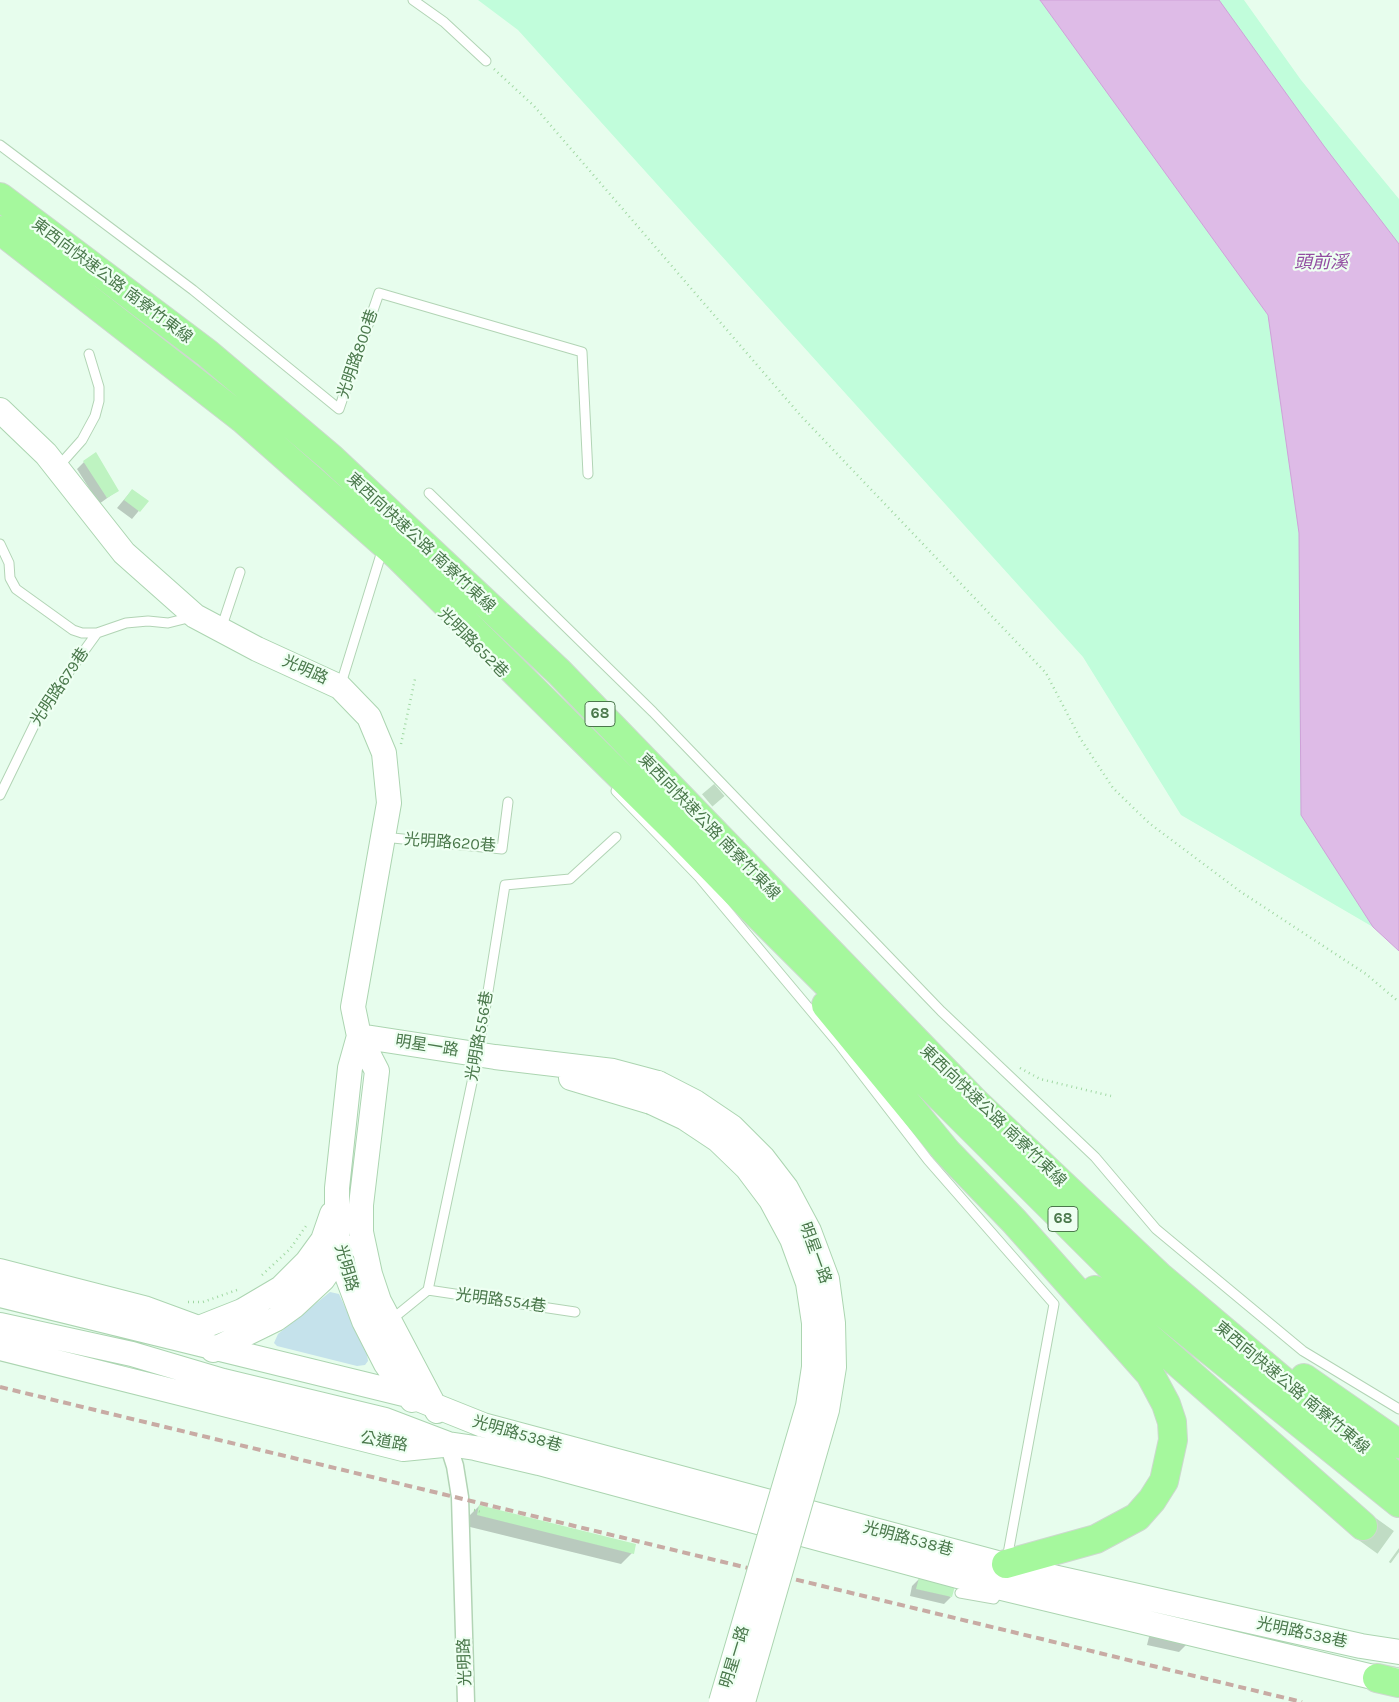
<!DOCTYPE html>
<html>
<head>
<meta charset="utf-8">
<style>
	body { margin:0 }
	canvas { display:block; background:#e7fded }
</style>
</head>
<body>
<canvas width="1399" height="1702"></canvas>
<script>
const c = document.querySelector('canvas').getContext('2d');
c.lineJoin = 'round';
function paint(path, color) {
  c.fillStyle = color;
  c.fill(path, 'evenodd');
}
function shape(rows) {
  const path = new Path2D();
  for (const r of rows) {
    path.moveTo(r[0], r[1]);
    for (let i = 2; i < r.length; i += 2) path.lineTo(r[i], r[i + 1]);
  }
  return path;
}
function trace(path, color, width, dash) {
  c.strokeStyle = color;
  c.lineWidth = width;
  c.lineCap = dash ? 'butt' : 'round';
  c.setLineDash(dash || []);
  c.stroke(path);
}
function drawText(font, color, halo, rows, align = 'center') {
  c.font = font + ' Karla,"Noto Sans TC",sans-serif';
  c.lineWidth = 4.5;
  c.setLineDash([]);
  c.textBaseline = 'middle';
  c.strokeStyle = halo;
  c.fillStyle = color;
  for (const [text, x, y, turn = 0] of rows) {
    c.save();
    c.translate(x, y);
    c.rotate((+turn || 0) * Math.PI / 180);
    c.textAlign = isNaN(turn) ? turn : align;
    if (halo) c.strokeText(text, 0, 0);
    c.fillText(text, 0, 0);
    c.restore();
  }
}
paint(shape([
	[330,1292,339,1294,367,1354,368,1361,365,1365,357,1366,277,1346,274,1343,278,1334]
]), '#c5e2eb');
paint(shape([
	[478,0,1244,0,1301,80,1399,199,1399,950,1373,927,1181,815,1083,657,518,30]
]), '#c1fddb');
const water = shape([
	[1040,0,1219,0,1324,146,1399,244,1399,951,1373,927,1301,815,1299,533,1268,315,1040,0]
]);
paint(water, '#debbe7');
trace(water, '#cfa1d9', 1);
paint(shape([
	[84,462,117,491,99,504,77,469],
	[132,490,147,501,132,519,117,508],
	[479,1506,632,1553,621,1564,466,1526,468,1517],
	[919,1579,951,1597,944,1604,910,1596,912,1586],
	[1156,1630,1188,1637,1186,1645,1179,1652,1147,1645,1149,1637]
]), '#0003');
paint(shape([
	[96,452,119,491,107,498,83,461],
	[132,489,149,501,140,512,124,500],
	[479,1505,636,1544,634,1554,477,1515],
	[919,1578,955,1586,952,1597,916,1589]
]), '#bef3c1');
trace(shape([
	[689,816,724,786]
]), '#c0dcc4', 16, [16, 8]);
trace(shape([
	[1363,1526,1399,1552]
]), '#c0dcc4', 28, [28, 14]);
const lane = shape([
	[413,0,444,22,486,61],
	[0,145,193,290,339,409,379,293,582,352,588,474],
	[58,467,82,440,95,416,99,401,99,387,89,354],
	[429,493,653,712,941,1011,1095,1157,1156,1229,1303,1351,1399,1409],
	[0,544,9,563,10,578,16,589,73,630,82,633,97,633,126,623,148,621,168,623,192,617],
	[221,629,240,572],
	[340,687,382,551,383,553],
	[616,791,699,877,838,1043,928,1160,1054,1304,1007,1559],
	[0,795,42,709,97,633],
	[383,837,502,849,508,802],
	[428,1290,575,1312],
	[391,1320,428,1290,478,1054,505,885,570,879,616,837],
	[960,1593,994,1599,1001,1589]
]);
const street = shape([
	[448,1444,455,1466,460,1497,466,1702]
]);
const secondary = shape([
	[0,410,46,454,124,553,195,616,257,649,340,687,369,717,384,753,389,803,353,1007,359,1036,377,1071,361,1205,361,1232,370,1274,379,1301,437,1411],
	[359,1036,350,1068,337,1188,337,1239,340,1257,364,1321,386,1364,412,1400],
	[359,1036,495,1057,613,1071,658,1083],
	[571,1078,651,1102],
	[0,1271,144,1308,193,1326],
	[0,1295,408,1395,483,1425,1035,1573,1361,1646,1399,1652],
	[0,1325,132,1354,223,1381,385,1420,448,1444,475,1448,539,1463,1002,1588,1377,1678,1395,1680],
	[168,1331,199,1328,242,1311,281,1288,307,1262,323,1240,332,1214],
	[0,1348,403,1449,443,1445],
	[213,1350,276,1319,294,1306,323,1279,345,1247]
]);
const highway = shape([
	[0,197,207,353,331,458,559,672,976,1103,1159,1276,1399,1479],
	[0,230,244,420,398,556,679,834,752,909,1130,1286,1399,1503],
	[826,1005,947,1152,1014,1221,1150,1374,1166,1404,1172,1422,1173,1440,1164,1481,1152,1500,1137,1517,1096,1539,1006,1564],
	[1095,1290,1363,1526],
	[1304,1378,1399,1444],
	[1377,1678,1399,1683]
]);
trace(lane, '#b2d4b5', 11);
trace(street, '#b2d4b5', 19);
trace(secondary, '#acd5b1', 26);
trace(highway, '#ccd9cd', 30);
trace(shape([
	[494,69,534,106,801,416,1046,673,1080,738,1113,788,1149,823,1241,892,1366,974,1399,1002],
	[401,744,415,679],
	[1020,1068,1040,1079,1111,1096],
	[262,1275,290,1249,306,1226],
	[188,1302,203,1302,237,1290],
	[474,1510,481,1512]
]), '#a1d8a3', 2.5, [1, 4]);
trace(lane, '#fff', 9);
trace(street, '#fff', 16);
trace(secondary, '#fff', 24);
trace(highway, '#a5f89d', 28);
trace(shape([
	[0,1387,1302,1702]
]), '#c8aba4', 4, [8, 5]);
const secondaryBridge = shape([
	[658,1083,695,1102,732,1127,763,1158,786,1188,809,1231,827,1279,833,1323,834,1367,827,1410,743,1702],
	[651,1102,685,1118,718,1140,747,1168,771,1200,792,1239,808,1283,814,1323,814,1367,808,1406,721,1702]
]);
trace(secondaryBridge, '#acd5b1', 26, []);
trace(secondaryBridge, '#fff', 24);
for (const [x, y, w] of [
	[600,714,30],
	[1063,1219,30]
]) {
  const box = new Path2D();
  box.roundRect(x - w / 2, y - 12.5, w, 25, 4);
  c.fillStyle = '#eefff2';
  c.fill(box);
  trace(box, '#4a784b', 1);
}
drawText('bold 15px', '#4a784b', null, [
	["68",600,714],
	["68",1063,1219]
]);
drawText('16px', '#4a784b', '#eefff2', [
	["東西向快速公路 南寮竹東線",112,281,37],
	["光明路800巷",358,354,-71],
	["東西向快速公路 南寮竹東線",421,543,43],
	["光明路652巷",473,643,45],
	["光明路",305,670,24],
	["光明路679巷",60,687,-56],
	["東西向快速公路 南寮竹東線",709,827,46],
	["光明路620巷",450,843,4],
	["光明路556巷",480,1036,-80],
	["明星一路",427,1046,9],
	["東西向快速公路 南寮竹東線",993,1116,44],
	["明星一路",815,1253,70],
	["光明路",346,1268,74],
	["光明路554巷",501,1301,8],
	["東西向快速公路 南寮竹東線",1292,1388,40],
	["光明路538巷",517,1434,16],
	["公道路",384,1442,10],
	["光明路538巷",908,1539,15],
	["光明路538巷",1302,1633,12],
	["明星一路",735,1657,-73],
	["光明路",465,1662,-92]
]);
drawText('italic 18px', '#924ca1', '#eefff2', [
	["頭前溪",1321,263]
]);
</script>
</body>
</html>
